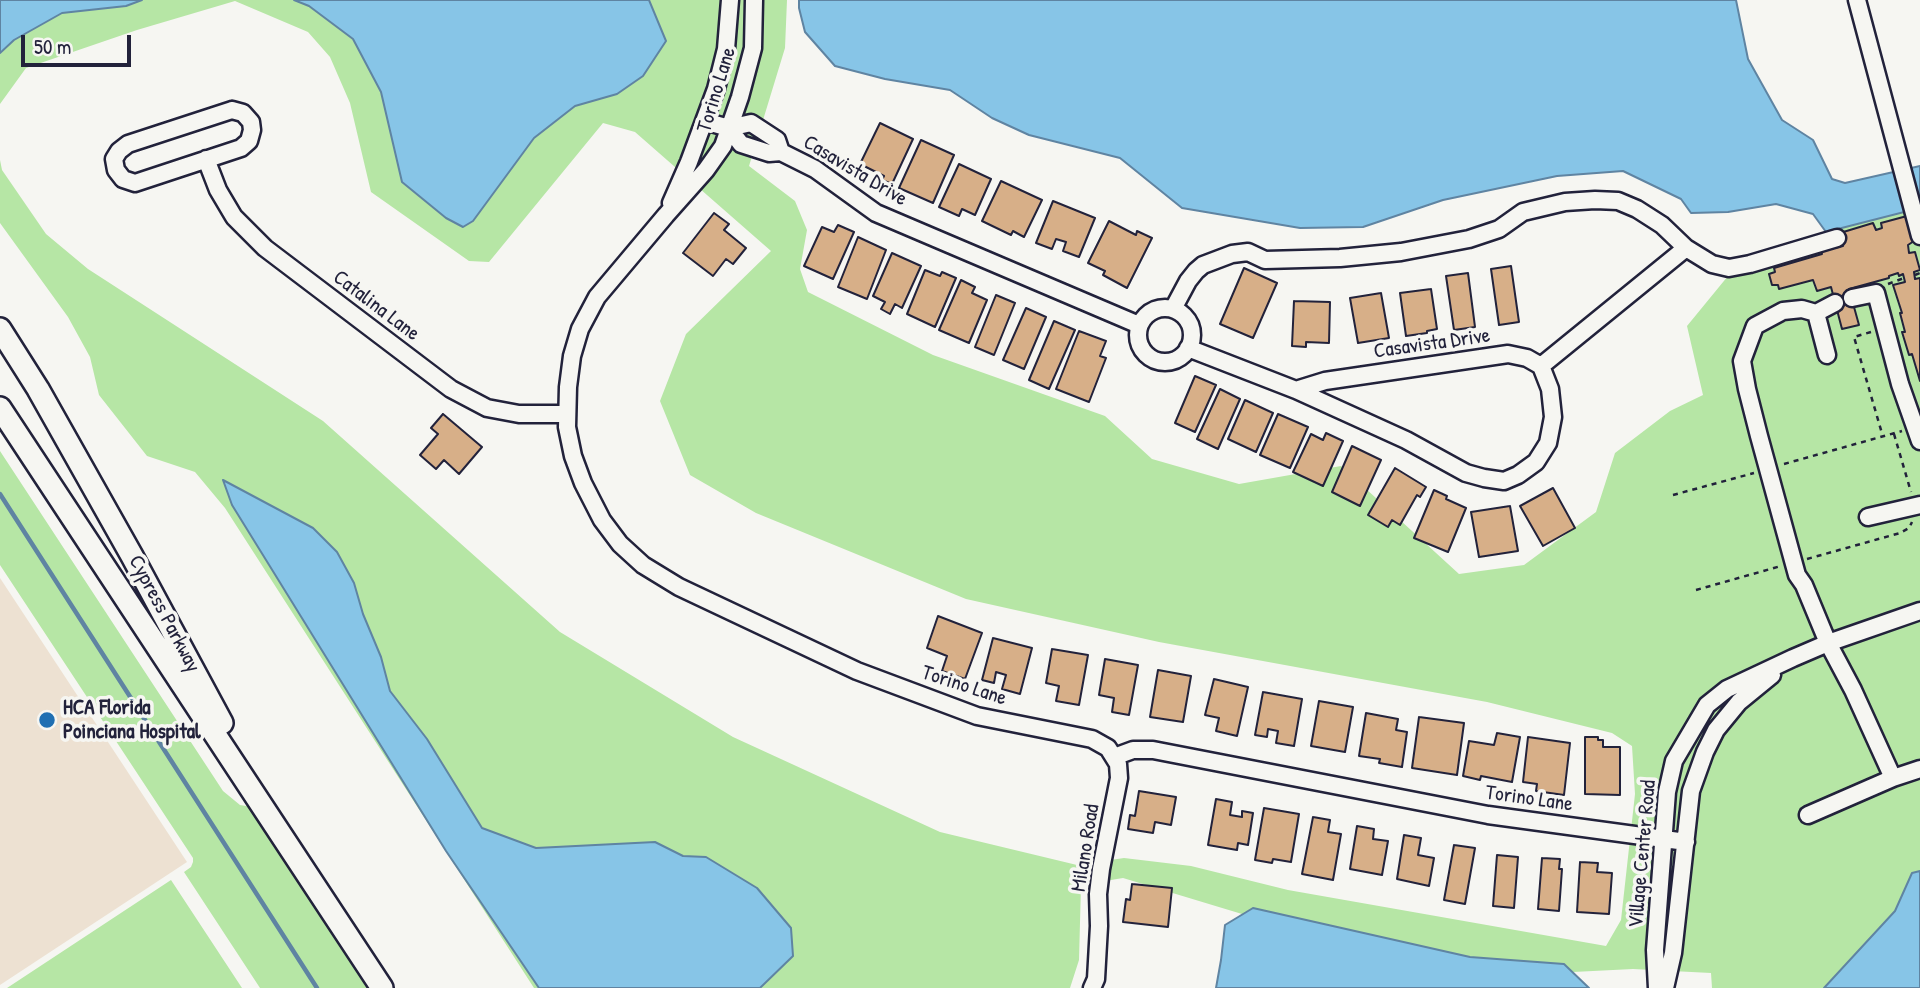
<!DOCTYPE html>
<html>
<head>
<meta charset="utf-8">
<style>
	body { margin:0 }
	#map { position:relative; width:1920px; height:988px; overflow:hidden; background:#f6f6f2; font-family:"Patrick Hand",sans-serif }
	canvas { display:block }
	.scale { position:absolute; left:21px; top:35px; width:110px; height:32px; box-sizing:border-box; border:4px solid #22223b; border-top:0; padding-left:9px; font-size:21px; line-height:24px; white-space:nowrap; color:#22223b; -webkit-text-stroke:5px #f6f6f2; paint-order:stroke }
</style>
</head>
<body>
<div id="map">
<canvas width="1920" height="988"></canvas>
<div class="scale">50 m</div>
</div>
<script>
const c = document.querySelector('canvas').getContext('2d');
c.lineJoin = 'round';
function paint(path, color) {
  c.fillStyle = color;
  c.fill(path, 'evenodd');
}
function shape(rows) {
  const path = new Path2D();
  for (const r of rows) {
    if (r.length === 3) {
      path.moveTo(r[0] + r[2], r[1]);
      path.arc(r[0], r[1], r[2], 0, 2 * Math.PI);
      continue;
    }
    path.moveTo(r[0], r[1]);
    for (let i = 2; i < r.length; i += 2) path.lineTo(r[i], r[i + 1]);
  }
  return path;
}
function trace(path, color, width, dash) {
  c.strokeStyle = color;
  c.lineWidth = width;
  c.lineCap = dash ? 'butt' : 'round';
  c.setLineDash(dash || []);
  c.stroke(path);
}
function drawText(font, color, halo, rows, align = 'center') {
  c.font = font + ' "Patrick Hand",sans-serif';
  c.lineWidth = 7;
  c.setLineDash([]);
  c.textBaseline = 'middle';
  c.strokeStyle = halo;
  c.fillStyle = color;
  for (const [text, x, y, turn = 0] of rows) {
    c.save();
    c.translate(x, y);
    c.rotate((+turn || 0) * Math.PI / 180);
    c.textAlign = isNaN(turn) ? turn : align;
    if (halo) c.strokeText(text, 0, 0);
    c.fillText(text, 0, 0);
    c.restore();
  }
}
paint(shape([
	[0,578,187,862,0,985]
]), '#ede1d2');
paint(shape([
	[0,0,787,0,785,48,749,166,795,201,807,230,800,269,808,292,933,355,1105,416,1152,459,1239,484,1341,466,1459,574,1524,565,1596,512,1615,453,1670,411,1703,395,1687,326,1737,265,1825,232,1845,183,1920,166,1920,988,1712,988,1711,973,1633,969,1493,976,1394,944,1242,914,1123,878,1081,885,1079,960,1070,988,534,988,225,508,195,472,147,456,99,395,90,357,68,317,0,223,0,160,2,170,46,234,88,269,323,421,560,632,733,737,940,832,1077,865,1124,858,1191,866,1288,890,1606,946,1621,920,1635,794,1632,746,1612,733,1487,702,1159,642,966,599,756,513,690,475,660,401,686,334,771,251,635,132,603,123,489,262,469,261,371,192,350,103,330,57,308,32,235,1,137,30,26,68,0,104],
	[0,451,223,791,240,805,252,807,371,988,260,988,184,872,191,867,193,862,193,858,0,565],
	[171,880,242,988,7,988]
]), '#b6e6a5');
const water = shape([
	[0,0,142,0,126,6,62,13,14,40,0,53,0,0],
	[294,0,649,0,666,41,643,76,617,94,575,106,534,138,473,221,463,227,446,218,402,182,381,92,353,39,309,6,294,0],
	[799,0,1736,0,1748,59,1782,120,1813,140,1832,179,1845,183,1920,166,1920,208,1826,232,1813,214,1776,204,1728,212,1691,213,1681,199,1623,171,1557,176,1443,200,1363,227,1300,228,1182,208,1120,158,1029,135,992,118,950,90,885,79,835,66,805,32,799,8,799,0],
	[223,480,313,528,337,552,354,583,363,614,381,657,390,691,427,739,482,828,536,848,655,842,683,856,706,857,757,888,791,928,793,956,760,988,539,988,446,851,232,505,223,480],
	[1920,871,1920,988,1824,988,1895,911,1912,873,1920,871],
	[1253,908,1470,957,1564,964,1589,988,1216,988,1221,960,1225,925,1253,908]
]);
paint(water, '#87c5e7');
trace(water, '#5f84a2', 2);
trace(shape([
	[0,494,317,988]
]), '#5f84a2', 4.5);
const building = shape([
	[880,123,913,139,892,184,882,180,884,176,860,164,880,123],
	[921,140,954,155,933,203,899,188,921,140],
	[959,164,991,179,975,215,962,209,959,216,939,207,959,164],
	[1001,181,1042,200,1024,237,1013,231,1011,235,982,221,1001,181],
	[1053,201,1095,218,1079,257,1063,251,1066,242,1056,239,1052,249,1036,243,1053,201],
	[714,213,729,224,724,230,746,248,733,264,726,259,713,276,683,253,714,213],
	[1907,216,1914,241,1908,245,1909,253,1915,252,1920,270,1914,272,1915,279,1920,278,1920,381,1912,354,1909,355,1902,332,1905,332,1900,313,1902,313,1893,285,1905,282,1903,274,1899,276,1898,273,1889,276,1889,278,1849,289,1859,325,1842,329,1831,287,1817,291,1813,280,1779,289,1778,285,1772,285,1769,274,1775,272,1774,268,1822,254,1821,251,1843,246,1840,233,1873,223,1876,230,1882,228,1881,223,1907,216],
	[1109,221,1136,235,1137,231,1152,238,1127,288,1103,275,1105,271,1088,263,1109,221],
	[838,225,854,232,833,279,804,266,822,227,834,232,838,225],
	[858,237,886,250,867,299,838,287,858,237],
	[892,253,921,266,902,308,895,304,890,314,881,309,885,302,873,296,892,253],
	[1511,266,1519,322,1499,325,1491,269,1511,266],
	[1244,268,1277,283,1253,338,1220,324,1244,268],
	[925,270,940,276,942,272,956,278,935,327,907,314,925,270],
	[1468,273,1475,327,1454,330,1446,276,1468,273],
	[961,280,975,287,972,293,987,300,969,343,939,330,961,280],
	[1431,289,1437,329,1427,331,1427,333,1406,336,1400,293,1431,289],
	[1381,293,1389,338,1358,343,1350,298,1381,293],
	[996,295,1015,303,994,355,975,347,996,295],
	[1294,301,1330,302,1329,343,1306,342,1306,347,1292,346,1294,301],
	[1026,308,1046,317,1024,369,1003,360,1026,308],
	[1054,321,1075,330,1049,389,1029,380,1054,321],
	[1079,331,1106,341,1100,356,1106,358,1089,402,1056,389,1079,331],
	[1195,376,1216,385,1195,432,1175,423,1195,376],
	[1220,389,1240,399,1218,449,1197,439,1220,389],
	[1245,400,1273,413,1256,452,1228,439,1245,400],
	[443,414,482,447,459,474,444,460,436,469,420,455,438,434,431,428,443,414],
	[1278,414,1308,427,1290,468,1260,455,1278,414],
	[1326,433,1343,441,1323,486,1293,472,1311,434,1323,440,1326,433],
	[1352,446,1381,460,1360,506,1332,492,1352,446],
	[1395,468,1426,487,1420,497,1417,495,1400,525,1392,520,1388,527,1368,515,1395,468],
	[1553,488,1575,528,1543,546,1520,506,1553,488],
	[1434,490,1447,496,1446,499,1466,508,1448,552,1414,538,1434,490],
	[1510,506,1518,551,1479,557,1471,512,1510,506],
	[938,616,982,633,965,679,942,671,947,656,927,648,938,616],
	[993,638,1032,648,1020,694,1002,689,1006,675,996,672,994,683,982,680,993,638],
	[1052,649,1088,655,1079,705,1056,701,1059,686,1046,683,1052,649],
	[1105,659,1138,665,1129,715,1112,712,1114,698,1099,695,1105,659],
	[1158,670,1191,676,1183,722,1150,717,1158,670],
	[1214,679,1248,687,1237,736,1216,731,1219,718,1205,715,1214,679],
	[1263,692,1302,699,1294,746,1276,743,1278,731,1268,729,1267,737,1255,735,1263,692],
	[1319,701,1353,707,1345,752,1311,746,1319,701],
	[1366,713,1398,719,1396,730,1407,732,1402,767,1379,763,1380,759,1359,756,1366,713],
	[1419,717,1464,723,1457,775,1412,768,1419,717],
	[1497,733,1520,737,1512,782,1481,776,1480,780,1463,776,1469,741,1494,745,1497,733],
	[1528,737,1570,743,1564,795,1536,791,1537,784,1523,782,1528,737],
	[1585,737,1598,737,1598,740,1603,740,1603,747,1620,747,1620,795,1585,794,1585,737],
	[1139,791,1176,797,1171,825,1155,822,1153,833,1128,829,1130,815,1135,816,1139,791],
	[1216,799,1232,802,1230,815,1242,817,1242,811,1253,813,1248,845,1238,843,1237,850,1208,845,1216,799],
	[1264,808,1299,814,1291,862,1273,859,1272,863,1255,860,1264,808],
	[1313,817,1330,820,1328,832,1341,834,1333,880,1302,874,1313,817],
	[1357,826,1374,829,1373,839,1388,841,1382,875,1350,869,1357,826],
	[1404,835,1421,838,1418,855,1434,858,1429,886,1397,879,1404,835],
	[1454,845,1475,848,1465,904,1444,900,1454,845],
	[1497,855,1518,857,1514,908,1493,906,1497,855],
	[1542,858,1560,859,1559,869,1562,869,1559,911,1538,909,1542,858],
	[1580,862,1598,863,1597,872,1612,873,1609,914,1577,912,1580,862],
	[1132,884,1172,888,1168,927,1123,922,1126,899,1130,900,1132,884]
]);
paint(building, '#d7af88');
trace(building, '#22223b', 2);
const minor = shape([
	[754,0,753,48,740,97,723,146,706,170,666,215,597,297,580,329,572,356,568,387,567,427,573,456,583,483,602,520,620,544,643,565,679,587,857,671,977,716,1092,739,1108,748,1118,764,1119,778,1101,869,1098,894,1099,926,1096,979,1092,988],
	[1857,0,1920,236],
	[232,110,243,113,251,122,252,130,249,141,241,148,135,183,123,179,116,170,114,159,119,151,128,144,232,110],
	[704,121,729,128,751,123,777,140,781,152,769,153,741,144,729,128],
	[781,152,815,169,876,213,1139,325],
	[206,159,218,190,234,217,265,248,451,389,487,408,519,414,567,414],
	[671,203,689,162,716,89,726,49,730,0],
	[1852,298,1876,293,1900,384,1920,441],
	[1165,335,27],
	[1173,309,1188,281,1196,271,1203,265,1232,254,1248,252,1265,260,1340,258,1401,252,1469,239,1499,229,1523,212,1565,202,1595,200,1618,201,1637,209,1662,225,1686,248,1712,264,1729,268,1750,264,1837,238],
	[1816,313,1835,303],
	[1188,348,1296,390,1406,440,1466,473,1484,478,1504,481,1518,475,1536,462,1548,443,1553,417,1550,389,1541,366,1527,358,1508,354,1325,381,1296,390],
	[1827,355,1816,313,1802,309,1783,311,1755,326,1742,361,1747,389,1759,436,1797,575,1804,585,1828,643,1853,690,1893,778],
	[1541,366,1686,248],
	[1868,517,1920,505],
	[1114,757,1133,750,1153,750,1488,815,1686,842],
	[1808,815,1893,778,1920,769],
	[1657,988,1655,950,1667,792,1674,761,1707,705,1727,689,1793,658,1828,643,1920,611],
	[1665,988,1673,953,1691,791,1705,752,1716,730,1739,702,1772,675]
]);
const major = shape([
	[0,329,38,389,132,556,222,723],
	[0,408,382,988]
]);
trace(minor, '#22223b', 21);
trace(major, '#22223b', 26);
trace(shape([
	[1915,275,1920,273],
	[1888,284,1904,278],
	[1871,332,1854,337,1883,437],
	[1894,434,1911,492],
	[1784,464,1902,431],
	[1673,495,1754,473],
	[1807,559,1900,533,1909,528,1912,522],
	[1696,590,1781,566]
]), '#22223b', 2.5, [5, 5]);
trace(minor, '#f6f6f2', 16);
trace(major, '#f6f6f2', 21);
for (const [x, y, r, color] of [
	[47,720,9,"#1f6fb2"]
]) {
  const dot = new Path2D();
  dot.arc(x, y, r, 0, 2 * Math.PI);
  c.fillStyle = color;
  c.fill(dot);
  trace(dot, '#f6f6f2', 2.5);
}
drawText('21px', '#22223b', '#f6f6f2', [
	["Torino Lane",717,90,-73],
	["Casavista Drive",855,171,31],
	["Catalina Lane",376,306,37],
	["Casavista Drive",1432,344,-8],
	["Cypress Parkway",164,614,62],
	["Torino Lane",964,686,18],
	["Torino Lane",1529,799,8],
	["Milano Road",1086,848,-81],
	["Village Center Road",1643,854,-85]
]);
drawText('bold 21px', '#22223b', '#f6f6f2', [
	["HCA Florida",63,708],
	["Poinciana Hospital",63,732]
], 'left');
</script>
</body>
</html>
